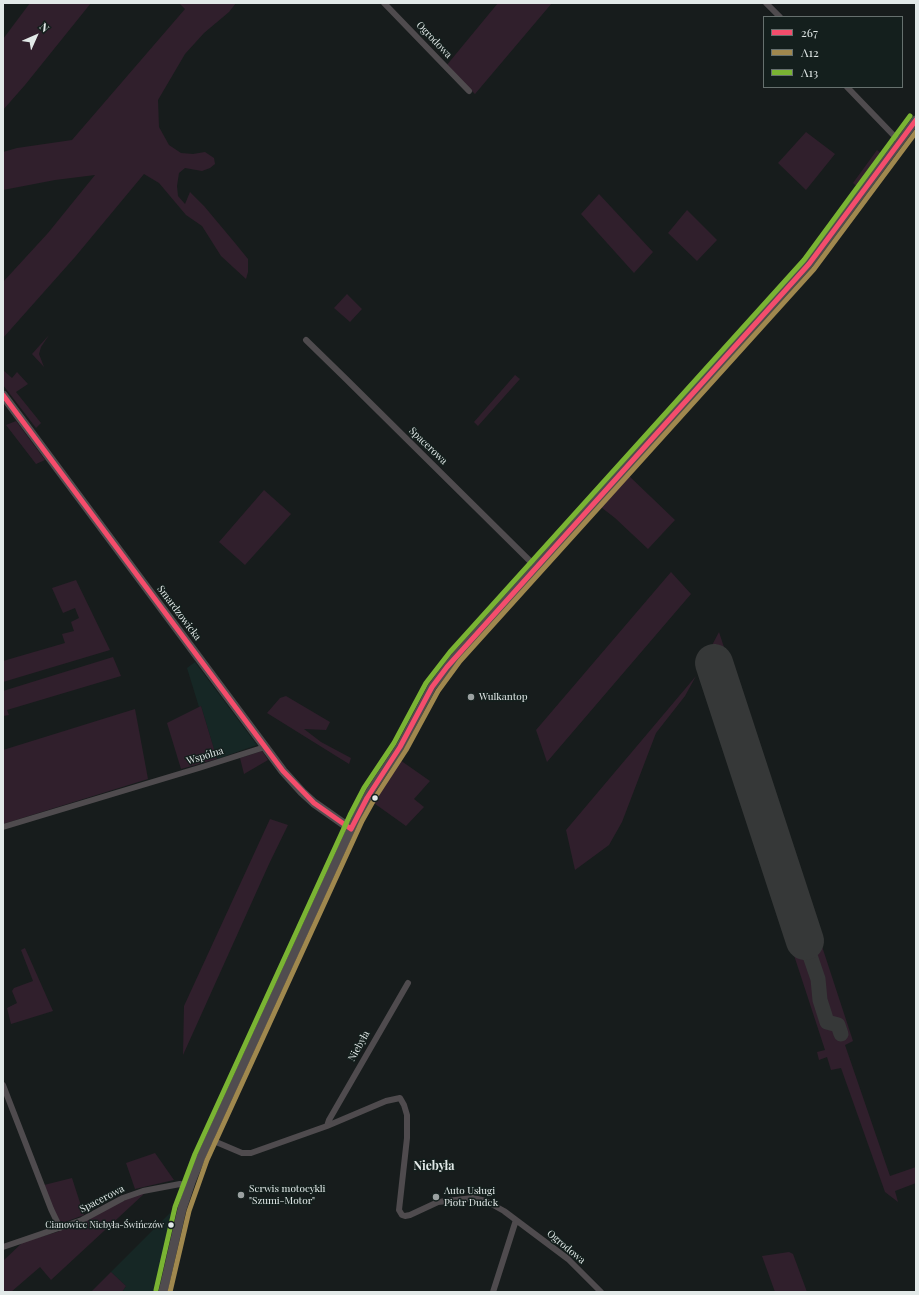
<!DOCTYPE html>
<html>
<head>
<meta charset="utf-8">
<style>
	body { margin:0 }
	#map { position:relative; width:919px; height:1295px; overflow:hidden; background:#171c1c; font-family:"Playfair Display",serif }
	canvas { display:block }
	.frame { position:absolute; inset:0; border:4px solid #e2e9e8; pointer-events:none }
	.legend { position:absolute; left:763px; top:16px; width:140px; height:72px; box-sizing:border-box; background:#141f1d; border:1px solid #66706e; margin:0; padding:5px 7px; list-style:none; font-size:12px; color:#e2e9e8 }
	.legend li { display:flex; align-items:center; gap:8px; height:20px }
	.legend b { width:20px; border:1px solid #66706e }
	.north { position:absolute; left:16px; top:16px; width:40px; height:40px; -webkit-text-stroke:3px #141f1d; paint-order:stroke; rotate:45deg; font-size:11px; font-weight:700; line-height:16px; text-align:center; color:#e2e9e8 }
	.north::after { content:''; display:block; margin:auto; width:14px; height:18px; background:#e2e9e8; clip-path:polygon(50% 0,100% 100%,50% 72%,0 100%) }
</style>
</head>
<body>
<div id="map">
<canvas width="919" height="1295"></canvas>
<div class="frame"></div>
<ul class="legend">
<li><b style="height:5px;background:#f44d6c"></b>267</li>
<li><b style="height:5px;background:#a0884e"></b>A12</li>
<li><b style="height:5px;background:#7ab433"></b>A13</li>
</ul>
<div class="north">N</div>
</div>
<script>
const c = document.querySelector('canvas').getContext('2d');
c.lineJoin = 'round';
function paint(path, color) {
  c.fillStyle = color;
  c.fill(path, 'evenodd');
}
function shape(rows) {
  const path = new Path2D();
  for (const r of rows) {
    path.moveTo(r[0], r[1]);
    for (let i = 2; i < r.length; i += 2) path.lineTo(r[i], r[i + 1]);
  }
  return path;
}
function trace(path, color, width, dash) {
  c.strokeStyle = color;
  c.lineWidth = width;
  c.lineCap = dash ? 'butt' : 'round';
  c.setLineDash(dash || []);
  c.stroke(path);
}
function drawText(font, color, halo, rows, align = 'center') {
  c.font = font + ' "Playfair Display",serif';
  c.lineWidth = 3;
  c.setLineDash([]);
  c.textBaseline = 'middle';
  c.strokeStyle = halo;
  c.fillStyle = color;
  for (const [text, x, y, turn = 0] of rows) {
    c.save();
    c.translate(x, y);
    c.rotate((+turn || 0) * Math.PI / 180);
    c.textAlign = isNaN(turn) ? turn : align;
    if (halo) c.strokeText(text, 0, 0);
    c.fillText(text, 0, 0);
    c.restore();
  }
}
paint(shape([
	[195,662,257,745,217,759,201,706,199,707,187,668],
	[178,1205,155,1292,122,1292,126,1286,111,1272]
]), '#162725');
paint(shape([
	[30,3,91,3,25,85,3,110,3,39],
	[179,3,236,3,229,12,204,33,185,54,158,100,159,127,169,145,181,153,193,154,205,152,214,158,215,164,210,168,202,171,185,168,179,173,177,186,178,196,185,204,190,192,204,206,235,243,248,259,248,272,246,279,221,256,202,226,186,215,159,183,144,174,75,257,3,338,3,282,48,233,95,175,55,180,3,190,3,152,17,148,72,140,185,9],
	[498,3,552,3,475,94,446,66],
	[806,132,835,154,806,190,778,163],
	[877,150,884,156,860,189,853,183],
	[599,194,653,252,634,273,581,214],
	[687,210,717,240,697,261,668,233],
	[347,294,362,309,350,322,334,308],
	[49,335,41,347,39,354,44,367,32,354],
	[3,370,12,378,17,372,28,384,16,392,41,423,36,428,3,385],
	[515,375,520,379,478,426,474,422],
	[16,421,45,460,36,464,6,425],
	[627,474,675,520,648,549,615,518,597,504],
	[264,490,291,514,245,565,219,542],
	[671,572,691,594,547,762,536,730],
	[76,580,110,650,3,682,3,661,65,643,62,634,74,631,71,622,79,618,75,608,63,613,52,588],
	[719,632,853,1041,845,1045,890,1176,916,1167,916,1183,895,1191,898,1202,885,1192,841,1068,831,1070,827,1057,819,1060,817,1052,825,1050,700,668],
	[113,657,121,676,7,710,9,715,3,716,3,691],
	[696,676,685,696,656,733,622,822,609,845,575,870,566,830],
	[286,696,330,722,326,730,304,729,321,742,351,758,349,764,267,713,280,698],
	[201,706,217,759,181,769,167,723],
	[135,709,148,779,3,824,3,750],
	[262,751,268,760,244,774,240,758],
	[400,760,430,781,414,799,424,807,406,826,371,801],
	[270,819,288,825,269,864,183,1055,184,1006],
	[25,948,53,1011,11,1024,7,1008,17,1003,12,991,14,988,33,981,21,950],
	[155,1153,174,1180,135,1189,126,1163],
	[72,1178,84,1215,65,1222,58,1221,44,1185],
	[149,1191,149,1193,145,1193,51,1280,40,1267,11,1292,3,1292,3,1261,23,1242,57,1232,143,1192],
	[789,1252,793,1254,807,1292,775,1292,762,1256],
	[111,1272,126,1286,122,1292,91,1292]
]), '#301f2c');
trace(shape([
	[805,941,818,979,820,1000,827,1022,838,1025,841,1034]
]), '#363838', 15);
trace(shape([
	[714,663,805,941]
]), '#363838', 38);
trace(shape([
	[384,3,469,91],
	[766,3,780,17],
	[847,87,900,142],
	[306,340,346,379,536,567],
	[3,827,199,768,265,747],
	[3,1085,51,1209,60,1228],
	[327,1126,329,1120,408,983],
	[209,1139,242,1153,251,1153,327,1126,386,1101,400,1098,404,1105,407,1115,407,1138,399,1210,402,1215,405,1216,410,1215,438,1202,447,1201,473,1198,486,1201,504,1211,568,1259,601,1292],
	[3,1247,82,1220,123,1198,143,1191,180,1184,189,1186],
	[493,1292,516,1220]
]), '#4f4b4e', 6);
trace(shape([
	[3,395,283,771,302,792,314,803,351,829],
	[163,1292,182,1209,191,1182,201,1157,356,818,370,792,400,747,432,687,455,657,809,264,916,120]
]), '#504c4f', 9);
trace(shape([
	[3,395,283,771,314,803,351,829],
	[351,829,367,798,400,747,432,687,447,667,809,264,916,120]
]), '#f44d6c', 5);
trace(shape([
	[170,1292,189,1211,207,1160,362,821,376,796,406,750,438,691,460,661,814,269,916,132]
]), '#a0884e', 5);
trace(shape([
	[156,1290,175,1207,195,1154,350,815,364,788,394,743,426,683,450,652,804,260,910,116]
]), '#7ab433', 5);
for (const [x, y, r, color] of [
	[471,697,4,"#9ba1a1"],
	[375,798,3.5,"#e2e9e8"],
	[241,1195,4,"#9ba1a1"],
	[436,1197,4,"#9ba1a1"],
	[171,1225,3.5,"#e2e9e8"]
]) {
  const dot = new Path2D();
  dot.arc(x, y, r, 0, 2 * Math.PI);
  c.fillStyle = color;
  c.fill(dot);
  trace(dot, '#141f1d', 1.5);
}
drawText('9px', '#e2e9e8', '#141f1d', [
	["Cianowice Niebyła-Świńczów",164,1225]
], 'right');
drawText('10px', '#e2e9e8', '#141f1d', [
	["Ogrodowa",434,40,46],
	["Spacerowa",428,446,44],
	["Smardzowicka",179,613,53],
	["Wspólna",205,756,-17],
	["Niebyła",359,1046,-61],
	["Spacerowa",102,1199,-27],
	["Ogrodowa",566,1247,40]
]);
drawText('10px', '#e2e9e8', '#141f1d', [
	["Wulkantop",479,697],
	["Serwis motocykli",249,1189],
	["\"Szumi-Motor\"",249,1201],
	["Auto Usługi",444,1191],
	["Piotr Dudek",444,1203]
], 'left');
drawText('bold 12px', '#e2e9e8', '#141f1d', [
	["Niebyła",434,1166]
]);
</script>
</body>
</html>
